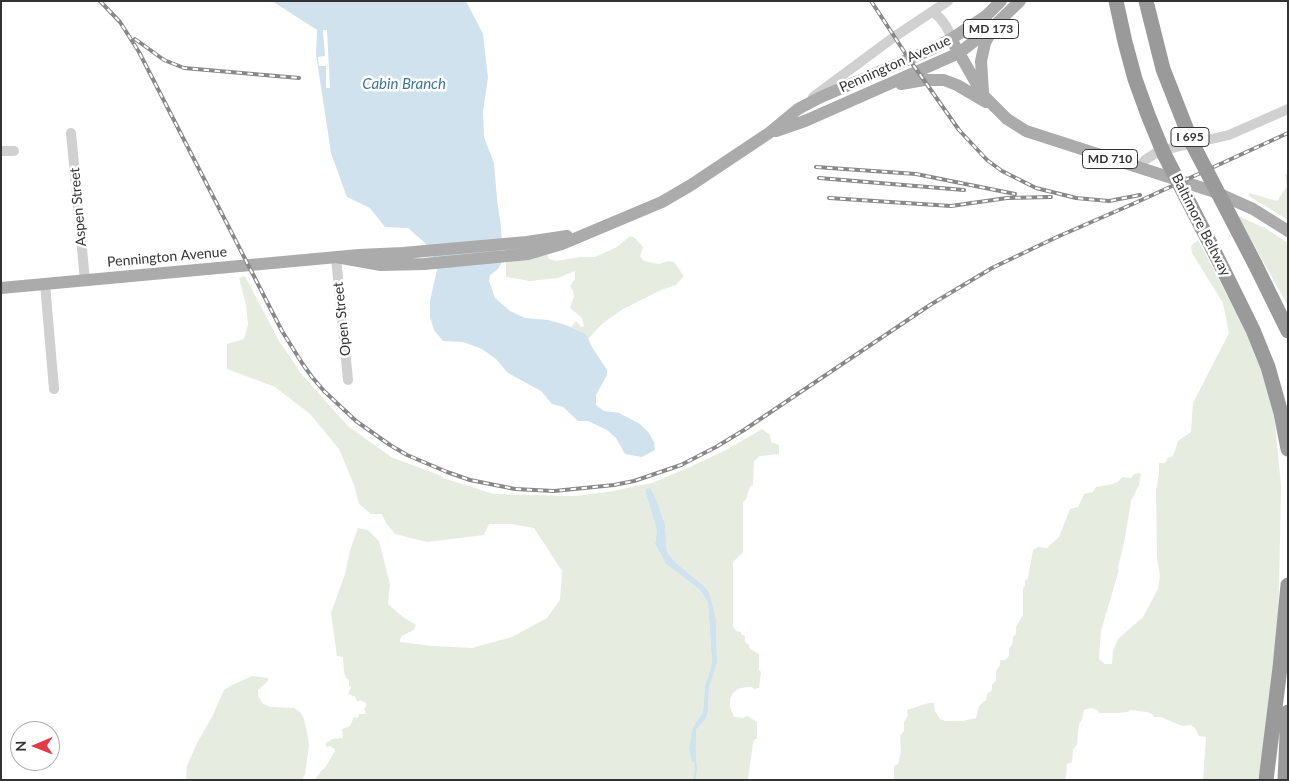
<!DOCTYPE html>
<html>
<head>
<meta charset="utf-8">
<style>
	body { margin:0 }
	#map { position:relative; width:1289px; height:781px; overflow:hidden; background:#fff; font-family:Lato,sans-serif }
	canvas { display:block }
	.frame { position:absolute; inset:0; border:2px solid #333; pointer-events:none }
	.north { position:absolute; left:10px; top:721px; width:50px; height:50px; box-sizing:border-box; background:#fff; border:1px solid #adadad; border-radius:50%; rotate:269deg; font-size:14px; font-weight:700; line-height:20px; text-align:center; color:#333 }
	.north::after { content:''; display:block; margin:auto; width:18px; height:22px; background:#e63946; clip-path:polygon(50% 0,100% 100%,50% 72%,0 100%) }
</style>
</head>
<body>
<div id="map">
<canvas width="1289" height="781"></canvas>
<div class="frame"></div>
<div class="north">N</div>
</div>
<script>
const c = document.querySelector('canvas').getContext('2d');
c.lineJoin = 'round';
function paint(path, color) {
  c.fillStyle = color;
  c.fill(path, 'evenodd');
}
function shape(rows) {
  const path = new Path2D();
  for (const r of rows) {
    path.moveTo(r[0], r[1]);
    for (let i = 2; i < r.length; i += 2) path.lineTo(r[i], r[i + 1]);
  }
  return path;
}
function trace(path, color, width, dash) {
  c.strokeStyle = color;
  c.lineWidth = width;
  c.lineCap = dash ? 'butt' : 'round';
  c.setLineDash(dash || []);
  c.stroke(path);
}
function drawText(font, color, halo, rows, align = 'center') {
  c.font = font + ' Lato,sans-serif';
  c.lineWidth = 5;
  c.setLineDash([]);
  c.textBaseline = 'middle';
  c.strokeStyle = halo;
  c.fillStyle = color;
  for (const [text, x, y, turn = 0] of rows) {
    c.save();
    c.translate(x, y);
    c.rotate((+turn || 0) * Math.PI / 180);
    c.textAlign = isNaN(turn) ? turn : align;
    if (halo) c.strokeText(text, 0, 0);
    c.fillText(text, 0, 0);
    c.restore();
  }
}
paint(shape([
	[1285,174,1288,174,1288,220,1249,196,1249,193,1277,201,1287,186],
	[1238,216,1265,228,1288,243,1288,306],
	[630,236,635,238,643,247,640,256,644,261,659,264,668,261,674,262,684,276,676,285,661,290,623,309,602,324,588,339,586,334,571,327,576,321,581,327,584,326,582,318,570,308,574,296,573,291,570,286,575,279,575,271,558,278,530,281,506,277,506,262,547,255,549,259,556,261,580,257,595,257,617,247],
	[1198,240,1240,319,1269,387,1275,424,1281,486,1278,637,1263,756,1258,780,1203,780,1206,737,1199,736,1195,728,1191,725,1182,726,1161,717,1154,717,1152,714,1147,712,1130,710,1128,712,1118,713,1099,713,1098,710,1091,708,1084,710,1082,720,1079,724,1077,745,1073,749,1072,762,1067,764,1066,777,1064,780,894,780,894,766,898,764,901,751,900,736,904,731,904,722,908,715,907,710,929,703,934,703,935,711,940,719,945,721,963,721,976,718,979,706,986,700,987,694,992,690,992,685,996,680,996,671,1000,665,1000,660,1005,660,1009,656,1009,648,1012,645,1013,637,1016,634,1016,627,1023,615,1023,588,1025,586,1025,581,1028,578,1033,550,1038,547,1047,548,1059,537,1070,509,1078,507,1084,494,1093,492,1096,487,1113,484,1119,481,1122,477,1131,478,1134,474,1141,473,1139,485,1131,501,1124,543,1118,568,1119,570,1101,631,1099,659,1105,664,1112,664,1113,651,1118,639,1143,617,1158,589,1160,576,1157,557,1156,491,1159,473,1159,463,1165,463,1168,458,1173,456,1178,441,1191,432,1193,403,1229,333,1223,303,1192,253,1191,246],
	[245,276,279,341,303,376,348,426,391,457,439,475,443,478,494,494,574,496,607,492,652,483,690,467,728,449,762,429,770,435,771,442,779,445,779,454,760,456,754,461,753,485,750,486,746,499,743,502,743,552,733,562,733,626,736,631,741,632,741,634,745,636,745,642,749,645,750,649,759,654,759,670,761,672,759,688,754,689,752,687,746,687,738,689,733,693,730,699,730,707,734,717,743,718,747,716,757,722,757,739,755,739,753,743,748,780,315,780,321,771,325,768,335,751,335,749,330,746,326,747,326,743,332,739,343,738,342,729,350,726,354,717,358,718,359,714,366,714,364,708,366,707,366,703,360,700,357,702,355,696,352,696,351,694,348,695,351,687,349,686,349,680,346,678,344,672,343,657,337,656,331,613,345,574,350,551,358,528,368,530,379,541,390,584,388,604,403,617,416,625,414,630,401,636,400,642,432,646,472,648,512,637,547,618,560,600,562,571,534,528,512,524,489,524,484,535,427,542,395,534,386,523,382,514,371,514,359,504,354,485,339,449,310,414,275,387,227,369,227,344,244,339,248,324,246,305,239,278],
	[646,494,661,512,665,524,667,552,675,562,705,587,716,619,717,664,709,687,708,712,706,718,696,730,696,761,693,727,703,712,705,686,712,663,708,603,700,590,666,564,655,544,657,531],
	[252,676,268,678,268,681,258,690,258,696,263,704,271,707,294,708,301,713,304,719,308,737,309,746,305,774,302,780,186,780,187,766,197,743,212,717,224,690,232,685]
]), '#e6ecdf');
paint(shape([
	[272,1,466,1,483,34,488,78,483,111,484,137,494,163,497,199,501,228,503,260,498,269,490,275,489,281,495,298,510,311,525,318,548,320,566,325,586,334,592,347,607,370,607,375,596,395,596,405,604,411,619,413,640,424,649,433,654,442,655,450,642,457,625,454,616,438,607,430,588,421,578,421,563,407,552,404,541,391,508,373,496,359,482,349,463,342,443,341,434,330,430,317,430,301,437,270,435,260,425,243,408,228,385,227,370,208,347,197,331,153,316,54,317,30],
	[650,488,656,499,665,524,667,552,675,562,705,587,709,593,716,619,717,664,709,687,708,712,706,718,696,730,696,761,692,762,689,749,693,727,703,712,705,686,712,663,708,603,700,590,666,564,655,544,657,531,646,494,646,489]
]), '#cfe2ee');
paint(shape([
	[323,30,327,30,330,88,326,88,326,66,319,66,318,57,325,56]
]), '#fff');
trace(shape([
	[694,780,696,770,695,760]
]), '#cfe2ee', 2);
trace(shape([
	[933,12,940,18,946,26,950,34,951,39],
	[813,97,894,37,948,1],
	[71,133,85,280],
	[1,151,14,151],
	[1139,168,1145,160,1159,151,1229,135,1288,109],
	[336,257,348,380],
	[45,284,54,389]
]), '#d0d0d0', 10);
trace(shape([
	[951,39,983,95,1007,119,1026,131,1215,192,1253,209,1288,231],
	[901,84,924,80,944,80,957,85,986,102],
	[983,92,981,61,985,43,991,32],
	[776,131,805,121,959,53,995,25,1020,1],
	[336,257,381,265,424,264,528,254,562,244,662,202,691,185,769,133,798,109,821,97,930,50,951,39,986,16,1001,1],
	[1,288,359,255,403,253,527,242,567,236]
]), '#ababab', 12);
trace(shape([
	[1213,249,1253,330,1268,367,1281,413,1288,449],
	[1255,264,1288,331],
	[1266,780,1280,668,1288,585],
	[1285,780,1288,712]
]), '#9a9a9a', 15);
const rail = shape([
	[100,1,120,22,139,52,282,331,302,363,312,377,324,391,356,421,390,445,407,455,447,472,470,480,515,489,554,491,614,485,634,481,681,465,716,447,744,430,930,305,992,268,1057,237,1135,203,1288,133],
	[871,1,909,59,959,130,987,160,1002,171,1036,188,1076,198,1109,201,1140,195],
	[135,39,164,60,184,68,299,78],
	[816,167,916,174,1015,194],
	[819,178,964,190],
	[829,198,951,206,1007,198,1051,197]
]);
trace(rail, '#888', 4);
trace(rail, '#fff', 2, [5.5]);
trace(shape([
	[1116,1,1125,42,1135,79,1148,115,1164,154,1213,249],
	[1146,1,1163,69,1192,143,1255,264]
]), '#9a9a9a', 15);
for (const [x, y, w] of [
	[991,29,55],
	[1190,137,38],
	[1110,159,55]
]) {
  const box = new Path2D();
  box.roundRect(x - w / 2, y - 9.5, w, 19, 4);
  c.fillStyle = '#fff';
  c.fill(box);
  trace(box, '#333', 1);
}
drawText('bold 12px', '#333', null, [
	["MD 173",991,29],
	["I 695",1190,137],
	["MD 710",1110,159]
]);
drawText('14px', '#333', '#fff', [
	["Pennington Avenue",895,64,-24],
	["Aspen Street",78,207,-95],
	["Baltimore Beltway",1201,225,63],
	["Pennington Avenue",167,257,-5],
	["Open Street",342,319,-96]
]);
drawText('italic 15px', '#3f7597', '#fff', [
	["Cabin Branch",404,84]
]);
</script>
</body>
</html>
